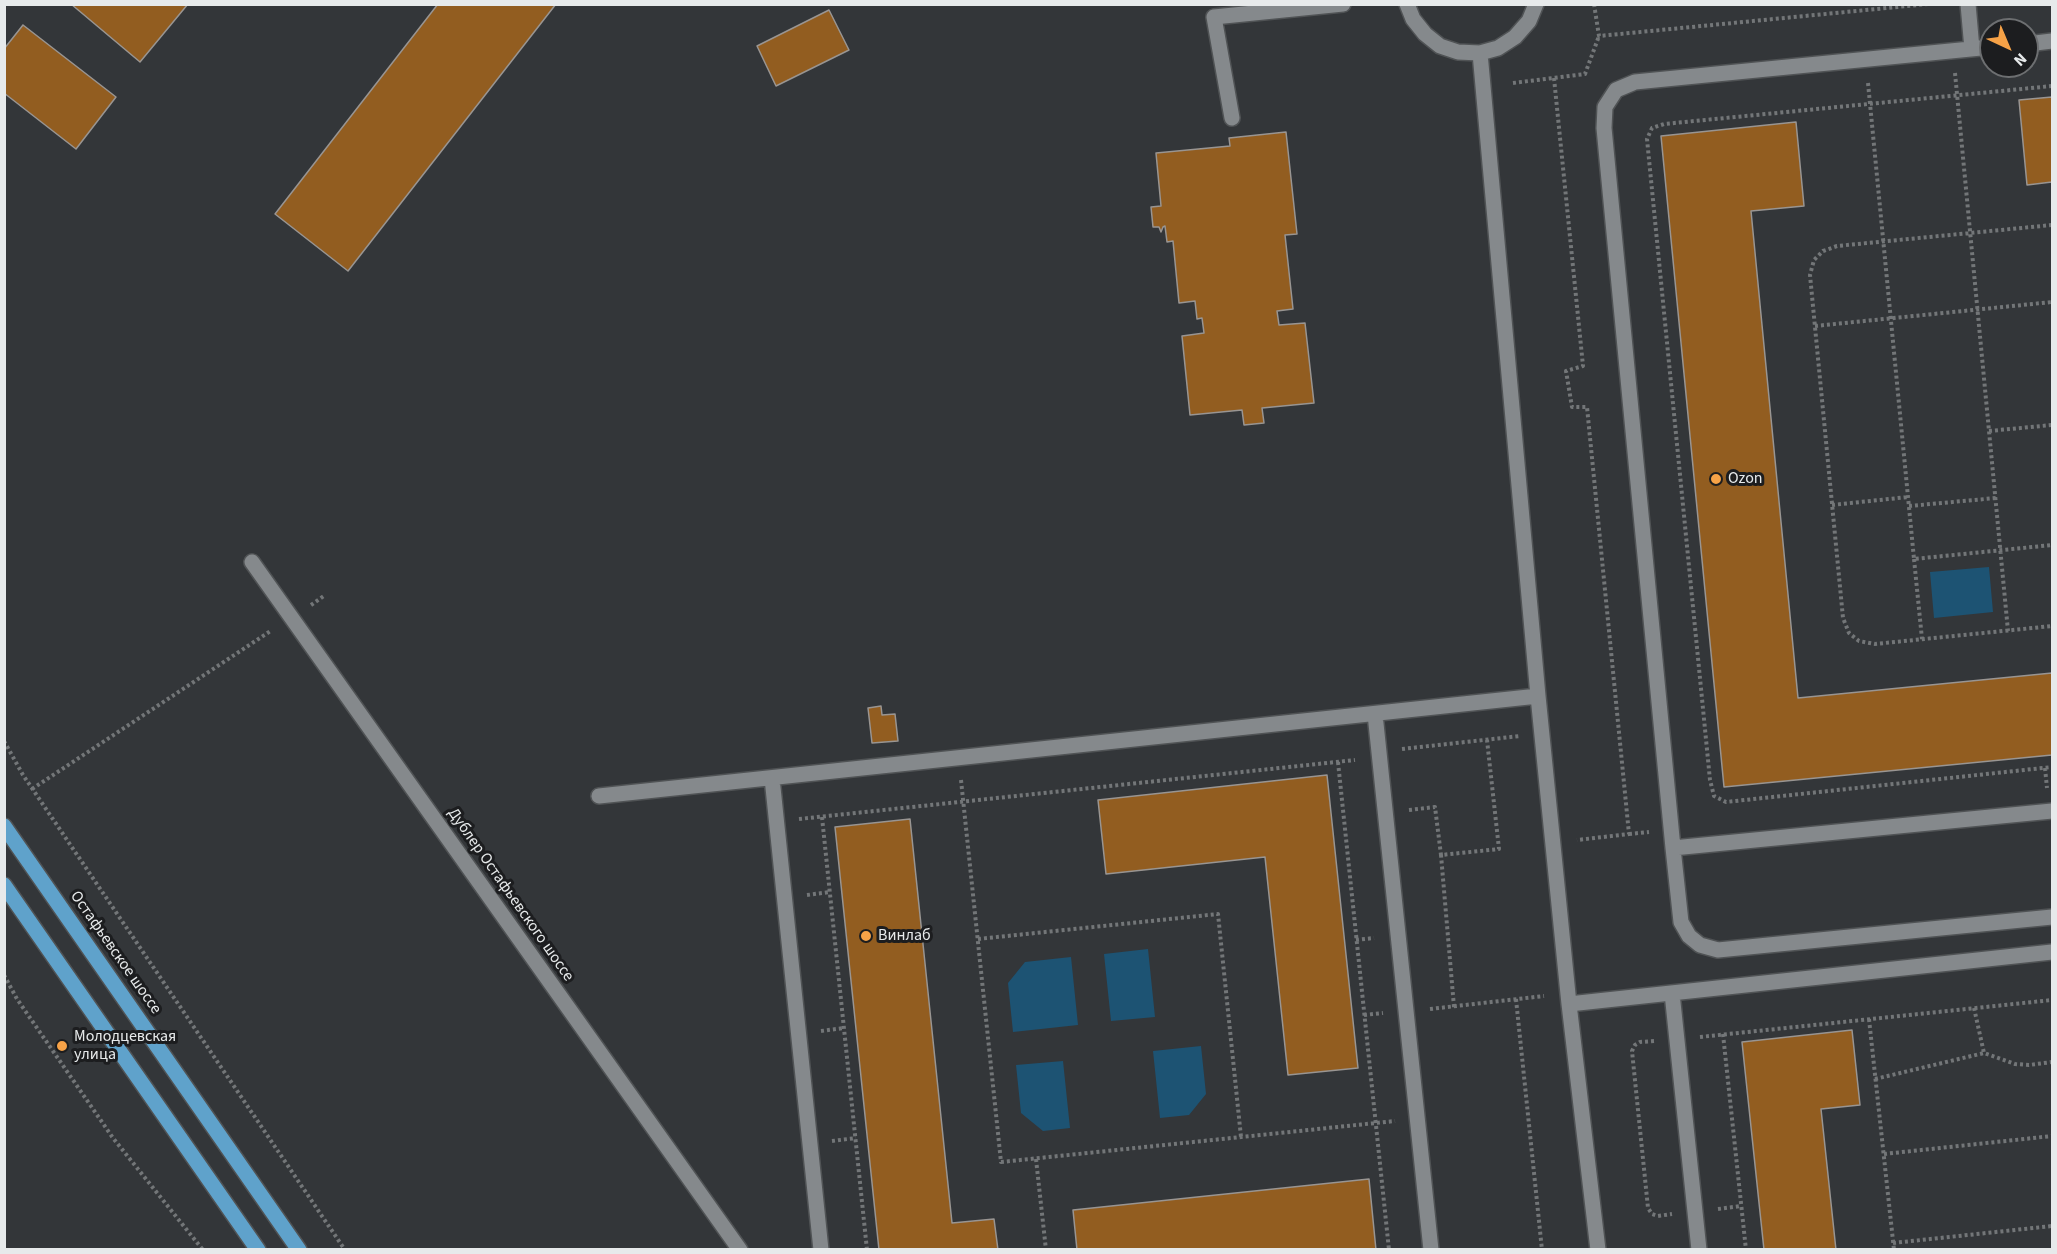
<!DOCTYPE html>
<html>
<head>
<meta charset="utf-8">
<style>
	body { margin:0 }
	#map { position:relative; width:2057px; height:1254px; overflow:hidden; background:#333639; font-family:"Source Sans 3",sans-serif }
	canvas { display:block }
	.frame { position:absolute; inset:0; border:6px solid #e7eaeb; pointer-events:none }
	.north { position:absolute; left:1979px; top:18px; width:60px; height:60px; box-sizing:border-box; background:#1c1d1f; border:2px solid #6d6f71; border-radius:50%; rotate:136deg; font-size:16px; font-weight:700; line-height:24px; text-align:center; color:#e7eaeb }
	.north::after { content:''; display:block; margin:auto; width:21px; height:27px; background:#f6a247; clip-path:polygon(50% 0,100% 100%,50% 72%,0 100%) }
</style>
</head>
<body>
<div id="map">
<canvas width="2057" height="1254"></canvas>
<div class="frame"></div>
<div class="north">N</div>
</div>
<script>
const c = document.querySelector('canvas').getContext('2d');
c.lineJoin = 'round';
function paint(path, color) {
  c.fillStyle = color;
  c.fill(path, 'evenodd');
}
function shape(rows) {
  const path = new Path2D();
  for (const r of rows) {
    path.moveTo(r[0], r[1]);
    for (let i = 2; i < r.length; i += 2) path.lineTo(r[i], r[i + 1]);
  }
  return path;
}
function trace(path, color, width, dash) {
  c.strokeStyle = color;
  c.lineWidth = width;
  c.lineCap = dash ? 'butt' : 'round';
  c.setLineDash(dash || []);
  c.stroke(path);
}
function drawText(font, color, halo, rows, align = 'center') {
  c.font = font + ' "Source Sans 3",sans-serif';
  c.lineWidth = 6;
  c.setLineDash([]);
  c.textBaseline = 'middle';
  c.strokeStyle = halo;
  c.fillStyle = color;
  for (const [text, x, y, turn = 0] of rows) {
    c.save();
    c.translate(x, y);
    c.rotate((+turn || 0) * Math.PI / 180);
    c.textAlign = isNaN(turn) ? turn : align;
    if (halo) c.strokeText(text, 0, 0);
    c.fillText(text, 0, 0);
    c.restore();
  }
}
paint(shape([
	[1989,567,1993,612,1934,618,1930,572],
	[1148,949,1155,1017,1111,1021,1104,954],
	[1071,957,1078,1025,1013,1032,1008,983,1025,962],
	[1201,1046,1206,1094,1189,1115,1160,1118,1153,1051],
	[1063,1061,1070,1128,1043,1131,1021,1113,1016,1065]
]), '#1d5373');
const building = shape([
	[71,4,188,4,140,62,71,4],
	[438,4,556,4,348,271,275,214,438,4],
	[829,10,849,50,776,86,757,46,829,10],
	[23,25,116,97,76,149,4,93,4,49,23,25],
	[2052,97,2052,182,2027,185,2019,100,2052,97],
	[1796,122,1804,206,1751,211,1798,698,2052,673,2052,755,1724,787,1661,136,1796,122],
	[1286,132,1297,234,1285,235,1293,309,1277,311,1279,325,1305,323,1314,403,1262,408,1264,423,1244,425,1242,410,1190,415,1182,336,1204,333,1202,318,1197,319,1195,301,1179,303,1173,241,1167,242,1165,226,1163,227,1161,232,1159,227,1153,227,1151,207,1161,206,1156,153,1230,146,1229,138,1286,132],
	[881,706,882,715,895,714,898,741,872,743,868,708,881,706],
	[1327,775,1358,1068,1288,1075,1265,857,1106,874,1098,800,1327,775],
	[910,819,952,1223,994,1219,998,1250,879,1250,835,827,910,819],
	[1852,1030,1860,1105,1821,1109,1836,1250,1764,1250,1742,1042,1852,1030],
	[1369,1179,1376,1250,1077,1250,1073,1210,1369,1179]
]);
paint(building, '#925d20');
trace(building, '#999592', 1.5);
const minor = shape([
	[1407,4,1413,19,1425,34,1440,46,1458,52,1480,53,1498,48,1515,37,1529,21,1536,4],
	[1968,4,1972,49],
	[2027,44,2052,41],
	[1480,53,1538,696,1569,1004,1598,1250],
	[1232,118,1214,17,1343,4],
	[252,562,740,1250],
	[1375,714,1431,1250],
	[772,778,821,1250],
	[599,796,1538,696],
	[2052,811,1673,848,1681,922,1689,936,1700,945,1718,950,2052,917],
	[1673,848,1604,128,1605,107,1616,90,1635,82,1991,47],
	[1672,993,1699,1250],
	[1569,1004,2052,952]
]);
const major = shape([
	[4,826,299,1250],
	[4,885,258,1250]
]);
trace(minor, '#505355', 18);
trace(major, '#505355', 18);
trace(shape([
	[1594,4,1599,36,1928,4],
	[1955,73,2008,631],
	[1554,78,1583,366,1566,371,1572,407,1587,407,1629,834,1577,840],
	[1513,83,1585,74,1599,36],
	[1868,83,1914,559,2052,545],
	[2052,86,1664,124,1652,128,1647,139,1710,780,1714,796,1726,802,2052,767],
	[2052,225,1837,246,1823,251,1814,260,1810,275,1843,618,1849,633,1859,641,1875,644,2052,626],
	[1815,326,2052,302],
	[1989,431,2052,425],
	[1832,505,1908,497],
	[1909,506,1996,498],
	[1914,559,1922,639],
	[311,605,325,595],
	[4,741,23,775,345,1250],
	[1402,749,1520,736],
	[1338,762,1389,1250],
	[2045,768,2047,788],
	[961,780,1001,1162,1395,1121],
	[32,789,272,630],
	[1409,810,1435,807,1441,855],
	[822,817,867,1250],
	[799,819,1355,760],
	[1629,834,1649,832],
	[807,895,830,892],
	[978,939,1218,914,1241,1137],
	[1356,940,1374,938],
	[4,975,17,999,113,1138,203,1250],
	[1516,999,1542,1250],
	[1454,1007,1441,855,1499,849,1487,740],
	[1974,1008,1984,1053],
	[1430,1009,1544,996],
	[1364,1015,1383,1013],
	[1869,1019,1894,1250],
	[821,1031,844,1028],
	[1723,1034,1746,1250],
	[1700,1037,2052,1000],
	[1654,1041,1640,1042,1635,1045,1632,1051,1648,1208,1652,1214,1658,1216,1672,1214],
	[1875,1079,1984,1053,2015,1064,2029,1065,2052,1062],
	[832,1141,856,1138],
	[1884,1154,2052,1136],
	[1036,1159,1046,1250],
	[1718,1209,1741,1206],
	[1893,1243,2052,1226]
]), '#737678', 4, [3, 3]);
trace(minor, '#85898c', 15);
trace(major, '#5fa2cb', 15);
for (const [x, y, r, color] of [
	[1716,479,6,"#f6a247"],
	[866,936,6,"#f6a247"],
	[62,1046,6,"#f6a247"]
]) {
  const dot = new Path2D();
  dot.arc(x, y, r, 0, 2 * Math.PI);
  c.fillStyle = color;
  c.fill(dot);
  trace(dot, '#1c1d1f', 2);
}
drawText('16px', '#e7eaeb', '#1c1d1f', [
	["Ozon",1728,479],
	["Винлаб",878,936],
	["Молодцевская",74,1037],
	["улица",74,1055]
], 'left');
drawText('16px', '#e7eaeb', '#1c1d1f', [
	["Дублер Остафьевского шоссе",510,895,55],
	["Остафьевское шоссе",115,953,55]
]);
</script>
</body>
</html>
